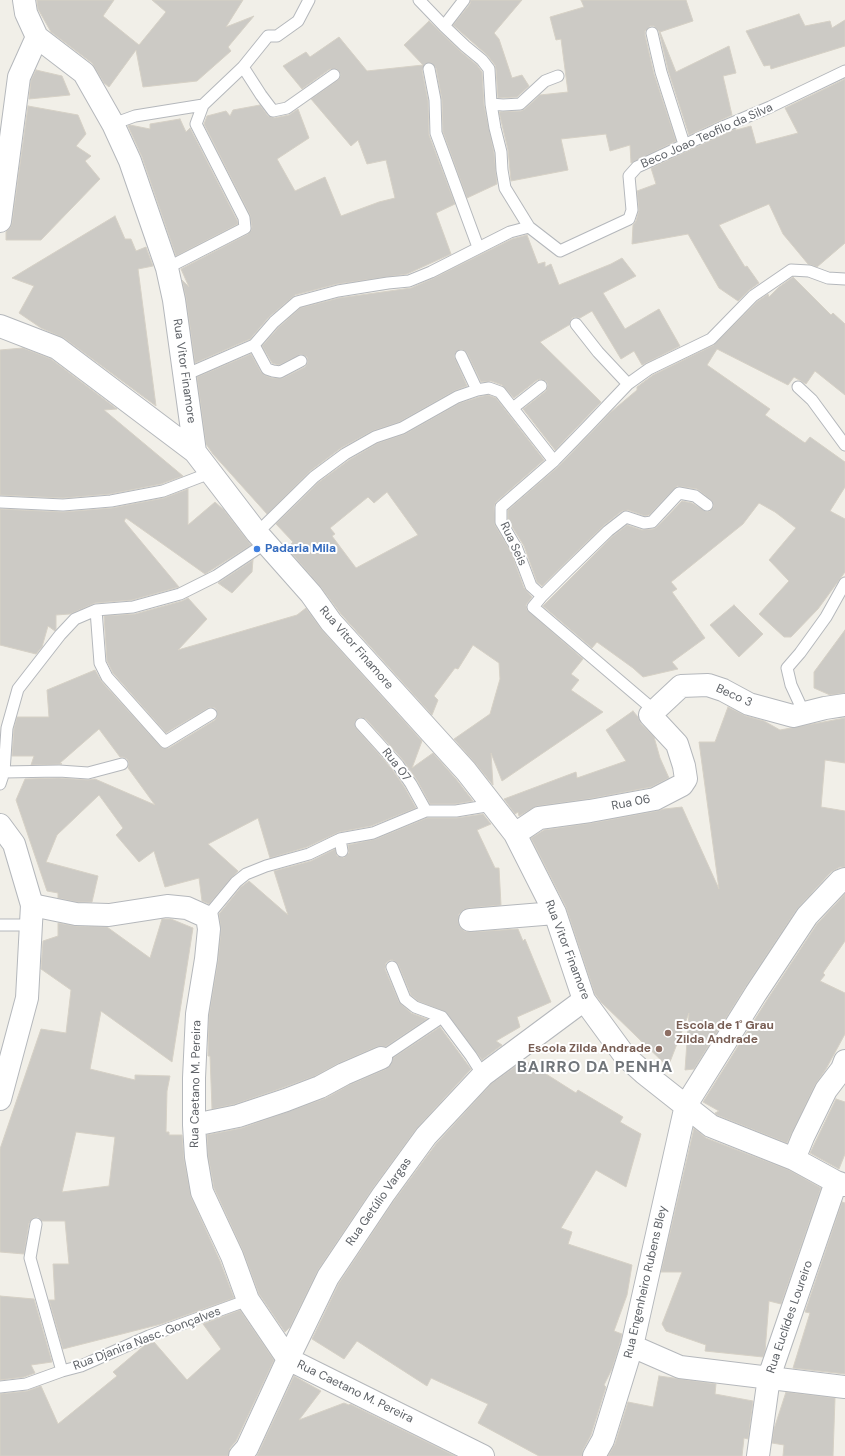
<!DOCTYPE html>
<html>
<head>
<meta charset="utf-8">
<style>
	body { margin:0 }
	canvas { display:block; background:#f1efe8 }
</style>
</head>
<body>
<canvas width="845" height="1456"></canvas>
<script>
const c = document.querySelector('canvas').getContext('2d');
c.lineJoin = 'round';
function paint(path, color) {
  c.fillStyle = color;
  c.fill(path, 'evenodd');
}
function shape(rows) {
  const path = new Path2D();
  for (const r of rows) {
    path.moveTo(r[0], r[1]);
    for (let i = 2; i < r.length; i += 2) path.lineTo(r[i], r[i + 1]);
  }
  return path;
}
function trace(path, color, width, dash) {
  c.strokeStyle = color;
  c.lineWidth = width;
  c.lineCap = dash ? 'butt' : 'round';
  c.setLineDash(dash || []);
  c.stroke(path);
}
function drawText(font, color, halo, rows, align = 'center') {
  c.font = font + ' "DM Sans",sans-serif';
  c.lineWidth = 4;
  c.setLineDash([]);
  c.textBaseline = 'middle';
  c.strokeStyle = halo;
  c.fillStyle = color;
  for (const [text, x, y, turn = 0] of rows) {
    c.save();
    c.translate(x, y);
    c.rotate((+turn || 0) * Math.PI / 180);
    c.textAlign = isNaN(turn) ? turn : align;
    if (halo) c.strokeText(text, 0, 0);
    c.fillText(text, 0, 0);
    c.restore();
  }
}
const building = shape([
	[37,0,114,0,103,16,139,45,166,12,152,0,243,0,226,27,254,16,228,47,231,51,197,81,143,87,136,50,109,87,104,83,92,63,51,32,38,9,37,0],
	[471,0,522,0,494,33,499,39,512,78,522,75,529,86,517,97,498,98,496,69,495,65,487,55,453,25,470,4,471,0],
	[581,0,686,0,693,21,660,32,676,72,729,46,736,73,723,76,732,115,689,135,668,70,659,31,654,26,650,26,645,31,645,35,654,74,676,141,631,163,630,145,610,151,606,134,561,139,568,170,511,181,508,150,499,112,521,111,525,109,540,95,568,92,561,39,556,40,550,17,584,7,581,0],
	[799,14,805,26,830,21,832,28,845,20,845,46,771,69,770,65,764,66,746,31,799,14],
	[429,21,460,51,477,65,482,72,484,105,494,153,497,184,467,198,443,132,442,100,436,68,432,63,425,64,422,70,428,101,429,135,455,204,436,213,451,254,407,274,337,284,295,295,269,317,250,339,195,363,186,298,182,280,189,287,181,269,248,234,251,231,252,227,250,215,204,124,207,116,226,111,230,116,233,110,260,105,268,116,274,118,289,115,298,109,309,138,277,159,295,191,325,177,341,216,379,202,395,198,386,160,367,164,358,140,351,146,311,99,338,80,341,75,339,71,337,69,330,69,302,89,283,66,306,52,310,57,339,37,367,71,423,65,404,45,429,21],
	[36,70,62,76,70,95,29,99,31,80,36,70],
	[845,79,845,243,817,267,808,264,783,234,769,204,719,225,745,267,747,266,759,283,748,291,738,301,719,288,688,234,632,244,633,225,636,221,639,210,637,191,656,184,651,168,735,129,736,130,751,126,756,144,798,133,785,108,845,79],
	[28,106,78,115,86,134,76,146,91,156,85,161,100,179,41,240,6,240,6,232,10,228,12,223,28,106],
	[180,119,186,132,190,128,237,220,238,224,176,256,142,157,128,126,130,125,150,129,150,124,180,119],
	[115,216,125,239,131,239,136,251,146,247,153,266,138,269,156,406,64,338,41,328,19,313,34,286,12,278,115,216],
	[527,235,538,264,545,262,545,267,551,264,559,285,611,264,622,258,636,276,603,293,625,329,659,309,680,346,642,365,634,351,621,359,592,311,580,318,575,317,572,318,569,325,540,342,601,402,555,450,523,409,546,391,548,385,546,381,540,379,537,380,514,398,502,385,491,381,481,382,467,353,461,349,456,352,454,356,467,386,454,391,399,422,372,431,341,448,309,472,267,514,213,454,206,444,197,377,251,354,261,372,264,375,272,378,283,378,305,367,308,362,307,357,301,354,279,365,275,364,272,363,262,346,279,327,300,308,339,298,411,288,434,278,512,239,527,235],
	[793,277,831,315,833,313,845,324,845,395,815,371,806,384,794,377,788,385,717,349,707,365,770,409,765,415,805,443,810,437,845,462,845,487,830,511,845,519,845,572,818,609,791,637,784,637,759,614,789,581,769,560,796,528,775,512,759,503,743,524,671,582,677,589,672,592,705,638,672,662,678,669,643,677,633,668,597,642,592,648,543,606,613,536,627,525,642,530,653,529,657,527,682,501,692,503,707,512,710,511,714,506,711,500,697,489,677,486,649,515,645,516,628,510,622,511,603,526,542,586,537,582,524,546,508,520,508,510,559,466,611,412,637,390,637,387,653,375,714,345,758,301,768,294,769,297,779,287,793,277],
	[23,348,51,359,117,409,104,410,183,476,161,484,110,494,63,498,0,495,0,350,23,348],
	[488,395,496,398,544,460,496,502,494,507,495,525,511,552,524,588,532,597,526,605,527,610,583,659,571,674,579,680,571,690,603,712,502,781,491,753,493,785,475,763,454,739,490,714,500,679,499,663,473,645,458,669,455,668,434,696,438,700,432,715,341,614,320,586,287,548,293,542,276,524,319,482,349,460,378,443,405,434,460,403,479,397,488,395],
	[387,492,418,535,356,568,332,536,335,534,330,528,368,497,374,503,387,492],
	[188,489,188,525,215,502,224,510,251,545,205,574,126,518,124,521,179,587,132,600,95,603,70,614,56,615,56,629,55,631,48,626,42,647,36,654,0,645,0,509,63,512,112,508,164,498,188,489],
	[253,560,252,572,232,593,218,583,253,560],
	[188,598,207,619,178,650,297,615,306,608,322,630,422,741,412,768,433,753,456,779,473,801,455,804,430,804,417,780,403,760,366,719,360,717,355,721,356,728,392,769,405,788,416,808,371,826,339,832,307,847,270,858,258,818,208,844,238,871,231,878,209,904,202,901,199,878,165,887,154,851,139,862,116,835,123,828,99,795,57,835,46,862,98,876,92,902,77,902,58,898,58,893,47,891,16,800,25,779,59,778,88,780,95,779,155,805,128,768,129,763,127,759,123,757,120,757,99,729,60,763,62,764,31,765,34,756,12,756,14,729,17,717,49,717,47,690,95,670,102,682,162,748,169,748,215,720,217,717,217,711,215,708,210,707,166,733,113,673,107,661,104,616,135,614,182,601,188,598],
	[734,605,763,634,739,657,710,625,734,605],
	[845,630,845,693,830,695,814,688,814,672,845,630],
	[728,707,746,716,764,721,780,730,845,718,845,763,825,760,821,807,845,811,845,867,840,867,831,872,797,909,746,986,694,1069,685,1070,689,1013,668,1067,601,1002,595,994,566,907,531,838,544,830,592,823,657,811,664,809,682,807,719,889,699,742,715,742,728,707],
	[633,711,638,717,641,724,654,737,660,758,669,778,651,787,588,799,537,806,519,816,518,812,515,814,504,799,576,772,577,778,626,761,606,730,633,711],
	[483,814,491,824,477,830,495,868,499,868,501,905,469,908,463,910,459,914,458,921,460,927,464,931,471,932,518,929,523,941,525,939,551,1002,517,1017,520,1027,496,1041,502,1045,482,1060,447,1013,418,1001,411,995,398,964,393,960,390,960,386,963,385,969,399,1002,411,1013,427,1019,385,1047,382,1046,376,1047,339,1063,315,1076,282,1088,235,1104,212,1109,210,1056,208,1056,209,1015,218,961,221,930,219,914,241,887,249,881,288,915,274,871,311,861,335,849,337,856,344,858,349,853,348,845,376,839,427,818,457,818,483,814],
	[845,894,845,941,823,973,825,975,820,981,845,993,845,1034,826,1069,815,1085,787,1143,717,1115,715,1113,719,1111,703,1102,767,1000,817,924,845,894],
	[162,919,171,919,193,928,172,1062,101,1011,90,1069,135,1080,135,1075,170,1076,167,1091,166,1132,169,1132,169,1135,182,1135,184,1159,191,1197,220,1261,234,1298,161,1324,63,1349,49,1300,55,1300,53,1264,69,1264,65,1221,42,1221,38,1217,33,1218,29,1223,24,1254,0,1252,0,1149,41,1029,66,1033,71,990,41,969,43,941,58,936,58,923,75,926,107,927,150,958,162,919],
	[76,1132,115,1137,109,1186,62,1192,76,1132],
	[440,1027,471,1069,417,1128,373,1188,318,1270,290,1327,285,1332,259,1294,243,1251,214,1188,208,1156,207,1135,242,1128,326,1098,349,1085,386,1069,391,1065,393,1058,440,1027],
	[524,1060,576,1093,578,1090,623,1117,620,1122,641,1134,626,1187,596,1170,561,1228,572,1232,568,1244,632,1265,627,1295,614,1331,622,1334,620,1343,612,1369,604,1385,606,1387,591,1435,583,1450,582,1456,539,1456,478,1423,488,1404,431,1378,427,1386,357,1341,344,1359,312,1339,339,1283,393,1202,436,1144,491,1084,524,1060],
	[836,1099,845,1102,845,1154,839,1169,810,1153,836,1099],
	[694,1128,706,1138,789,1170,821,1188,781,1304,769,1301,765,1352,763,1357,705,1351,706,1345,666,1331,662,1324,682,1272,661,1272,694,1128],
	[842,1202,845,1203,845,1374,793,1368,810,1313,805,1312,842,1202],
	[0,1296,34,1299,52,1362,31,1365,35,1373,24,1377,0,1380,0,1296],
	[240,1310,274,1360,236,1441,230,1448,228,1456,0,1456,0,1394,27,1391,41,1386,58,1424,117,1376,113,1372,145,1345,154,1342,187,1380,221,1349,203,1324,240,1310],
	[294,1376,321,1391,299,1420,344,1403,349,1405,350,1404,455,1456,257,1456,294,1376],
	[659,1376,716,1384,715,1394,753,1401,748,1439,744,1438,742,1456,608,1456,615,1444,628,1402,653,1407,659,1376],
	[786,1392,835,1398,833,1456,783,1456,784,1445,772,1443,774,1429,786,1392]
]);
paint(building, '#cccac5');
trace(building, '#d6d1c6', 1);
const service = shape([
	[419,0,444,26,465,46,482,60,489,69,491,104,495,128,501,152,502,170,505,188,529,227,560,251,629,219,632,210,629,176,637,167,725,126,770,107,845,71],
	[444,26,464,0],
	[652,33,661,72,684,144],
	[243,67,261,95,273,111,287,108,334,75],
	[429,69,435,100,436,133,478,247],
	[491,104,503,105,520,104,545,81,558,76],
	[113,124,135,116,203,105,243,67,268,36,277,36,298,21,309,0],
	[167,268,245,228,244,218,196,124,203,105],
	[576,324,598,352,628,384],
	[254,345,267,369,273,371,280,372,301,361],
	[461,356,477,390,489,388,500,392,554,461,501,507,501,522,517,549,531,586,542,596,533,607,655,711],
	[185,375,254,345,274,322,297,302,338,291,388,283,409,281,431,272,510,232,529,227],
	[798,387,812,400,845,445],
	[513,408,541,386],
	[554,461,588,426,628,384,649,369,711,339,753,296,791,270,809,271,828,278,845,279],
	[0,502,63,505,111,501,163,491,210,473],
	[257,533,314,477,345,454,375,437,402,428,457,397,477,390],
	[542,596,567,571,608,531,626,517,644,523,652,522,679,493,695,496,707,505],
	[96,610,100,663,107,677,165,742,211,714],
	[804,713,791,685,787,668,800,653,826,617,845,583],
	[361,724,398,765,411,784,426,811],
	[4,772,59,771,88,773,122,764],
	[0,784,4,772,7,728,18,689,60,635,75,619,96,610,133,607,180,594,216,576,266,543],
	[342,851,340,839,373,833,426,811,456,811,492,805],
	[207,917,236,882,246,874,266,866,309,854,340,839],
	[0,925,30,925],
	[392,967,405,999,415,1007,442,1017,471,1056,483,1075],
	[381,1058,442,1017],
	[36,1224,30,1258,62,1371],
	[0,1387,26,1384,62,1371,81,1366,149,1336,248,1300]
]);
const minor = shape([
	[24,0,26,13,37,37,84,73,113,124,130,161,167,268,174,300,195,452,257,533,311,594,331,622,466,771,515,834,555,913,584,1000,625,1056,644,1073,711,1126,794,1159,836,1182,845,1185],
	[0,221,19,77,37,37],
	[0,326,57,348,195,452],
	[515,834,539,818,590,811,655,799,682,785,686,779,684,766,677,744,650,715,681,686,708,685,723,690,749,704,793,716,825,708,845,705],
	[32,905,76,914,109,915,167,906,187,908,207,917,209,929,206,959,197,1014,194,1078,194,1125,196,1157,202,1192,232,1256,248,1300,288,1359,483,1456],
	[470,920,555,913],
	[194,1125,238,1116,286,1100,320,1087,344,1074,381,1058],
	[794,1159,803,1137,826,1090,842,1069,845,1061],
	[632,1346,680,1367,845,1387],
	[240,1456,247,1448,288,1359,328,1277,383,1195,426,1136,483,1075,584,1000],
	[594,1456,603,1440,632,1346,686,1105,756,993,807,916,840,881,845,879],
	[758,1456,769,1377,836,1182]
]);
const tertiary = shape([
	[0,825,14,844,32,905,27,998,0,1099]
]);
trace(service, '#b5b8bc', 13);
trace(minor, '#b5b8bc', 24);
trace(tertiary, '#b5b8bc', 24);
trace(service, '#fff', 11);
trace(minor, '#fff', 22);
trace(tertiary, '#fff', 22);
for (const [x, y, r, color] of [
	[257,549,4,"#3f7fe0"],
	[668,1033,4,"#8d6e63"],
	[659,1049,4,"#8d6e63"]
]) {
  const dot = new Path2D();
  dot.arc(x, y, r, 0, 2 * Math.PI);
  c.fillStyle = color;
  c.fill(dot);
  trace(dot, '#fff', 1.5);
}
drawText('12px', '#5f6368', '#fff', [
	["Beco Joao Teofilo da Silva",707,136,-24],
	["Rua Vitor Finamore",184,371,82],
	["Rua Seis",513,544,65],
	["Rua Vitor Finamore",356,648,49],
	["Beco 3",734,696,24],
	["Rua 07",396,765,52],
	["Rua 06",631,803,-11],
	["Rua Vitor Finamore",567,950,69],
	["Rua Caetano M. Pereira",196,1084,-89],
	["Rua Getúlio Vargas",379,1202,-55],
	["Rua Engenheiro Rubens Bley",646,1282,-77],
	["Rua Euclídes Loureiro",790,1317,-71],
	["Rua Djanira Nasc. Gonçalves",147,1339,-21],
	["Rua Caetano M. Pereira",355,1392,26]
]);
drawText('bold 12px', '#366cbe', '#fff', [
	["Padaria Mila",265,549]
], 'left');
drawText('bold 12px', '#785e54', '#fff', [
	["Escola de 1˚ Grau",676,1026],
	["Zilda Andrade",676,1040],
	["Escola Zilda Andrade",651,1049,"right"]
], 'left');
c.letterSpacing = '1px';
drawText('bold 16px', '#70757a', '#fff', [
	["BAIRRO DA PENHA",595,1068]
]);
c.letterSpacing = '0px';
</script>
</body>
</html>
